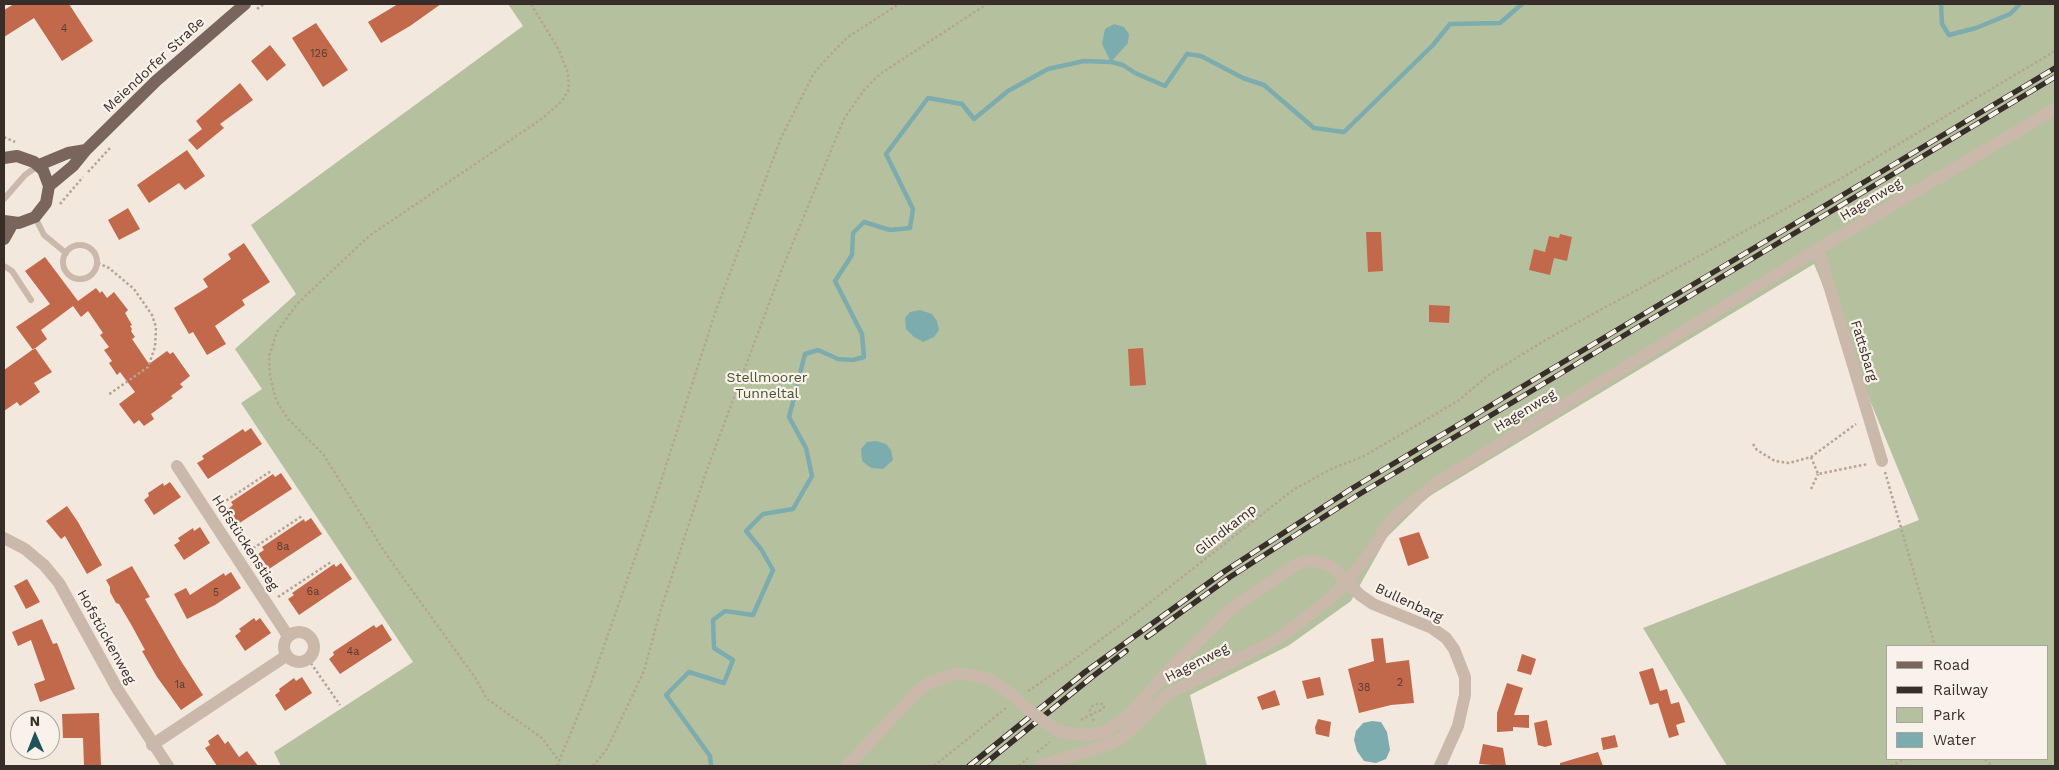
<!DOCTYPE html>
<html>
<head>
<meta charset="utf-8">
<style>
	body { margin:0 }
	#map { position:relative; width:2059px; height:770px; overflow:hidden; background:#f2e8de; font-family:"Work Sans",sans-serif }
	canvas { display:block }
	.frame { position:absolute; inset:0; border:5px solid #372e29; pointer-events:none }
	.legend { position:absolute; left:1886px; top:645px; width:162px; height:115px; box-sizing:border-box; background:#f9f2ea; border:1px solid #aba49d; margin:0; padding:6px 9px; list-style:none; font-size:15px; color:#372e29 }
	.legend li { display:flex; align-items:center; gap:10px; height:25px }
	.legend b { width:25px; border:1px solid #aba49d }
	.north { position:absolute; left:10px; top:710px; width:50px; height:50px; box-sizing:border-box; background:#f9f2ea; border:1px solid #aba49d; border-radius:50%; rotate:359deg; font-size:14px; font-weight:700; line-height:20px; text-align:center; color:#372e29 }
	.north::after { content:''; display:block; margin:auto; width:18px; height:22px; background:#205458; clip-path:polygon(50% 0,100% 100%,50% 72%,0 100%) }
</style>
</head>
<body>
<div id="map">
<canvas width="2059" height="770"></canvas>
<div class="frame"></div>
<ul class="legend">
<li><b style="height:6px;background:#79655b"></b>Road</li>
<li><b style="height:6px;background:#372e29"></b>Railway</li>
<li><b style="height:14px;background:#b5c19e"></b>Park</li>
<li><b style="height:14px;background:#7dacae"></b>Water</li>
</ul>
<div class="north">N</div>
</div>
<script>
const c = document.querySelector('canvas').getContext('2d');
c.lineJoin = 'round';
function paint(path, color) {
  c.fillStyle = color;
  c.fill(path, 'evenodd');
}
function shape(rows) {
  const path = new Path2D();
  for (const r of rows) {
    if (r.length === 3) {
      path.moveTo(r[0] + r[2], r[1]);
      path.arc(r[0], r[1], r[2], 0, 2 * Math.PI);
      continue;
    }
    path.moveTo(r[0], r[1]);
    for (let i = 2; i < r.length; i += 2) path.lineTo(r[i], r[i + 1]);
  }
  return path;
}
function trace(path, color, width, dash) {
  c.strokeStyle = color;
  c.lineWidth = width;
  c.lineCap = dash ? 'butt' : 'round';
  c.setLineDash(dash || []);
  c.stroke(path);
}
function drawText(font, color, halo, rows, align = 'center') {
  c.font = font + ' "Work Sans",sans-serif';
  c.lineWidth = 4.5;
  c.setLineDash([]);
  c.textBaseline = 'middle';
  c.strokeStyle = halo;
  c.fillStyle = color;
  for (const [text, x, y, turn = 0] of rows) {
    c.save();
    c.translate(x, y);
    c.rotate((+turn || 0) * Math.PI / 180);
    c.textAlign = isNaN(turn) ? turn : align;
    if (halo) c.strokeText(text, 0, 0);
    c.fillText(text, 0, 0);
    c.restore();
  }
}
paint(shape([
	[508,4,2055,4,2055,766,1727,766,1643,628,1919,520,1814,264,1428,497,1387,537,1351,601,1288,646,1190,695,1207,766,281,766,274,752,413,662,241,403,262,389,235,349,296,294,251,225,523,26],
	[1888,646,2048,646,2048,759,1888,759]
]), '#b5c19e');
paint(shape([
	[1114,24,1124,27,1129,34,1128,43,1111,62,1102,44,1105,29],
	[920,310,932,314,937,321,939,330,934,337,923,342,914,337,906,329,905,318,910,312],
	[876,441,886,444,891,450,893,460,883,469,871,468,862,461,861,449,867,442],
	[1372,721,1381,722,1387,732,1390,750,1386,759,1376,763,1364,761,1357,751,1354,740,1356,731,1363,723]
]), '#7dacae');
trace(shape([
	[1941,4,1942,24,1949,35,1976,28,2010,14,2020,4],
	[711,766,710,756,666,695,689,672,724,683,733,660,714,648,713,620,725,611,753,615,773,570,761,549,746,531,763,514,793,509,812,476,806,448,789,417,805,354,818,350,838,359,853,360,864,357,862,334,835,281,852,255,853,233,864,222,890,230,910,228,913,209,886,154,928,98,962,104,974,119,1008,91,1048,69,1084,61,1111,62,1123,65,1135,73,1165,86,1187,54,1201,56,1243,78,1264,85,1314,128,1344,132,1433,45,1450,24,1500,23,1522,4]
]), '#7dacae', 4.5);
paint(shape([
	[14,4,69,4,93,41,62,61,34,18,4,37,4,10],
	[398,4,441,4,410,26,381,43,368,22],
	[316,23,348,70,323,87,292,38],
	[270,45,286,65,267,81,251,61],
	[240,83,253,100,220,124,224,128,197,150,188,140,202,129,196,121],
	[187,150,205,176,185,190,179,183,149,203,137,185],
	[128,208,140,229,119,240,108,220],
	[1366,232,1381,232,1383,271,1368,272],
	[1560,234,1572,237,1567,261,1554,258,1550,275,1529,270,1534,249,1545,252,1549,236,1559,238],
	[244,243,270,282,242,300,245,305,215,326,226,344,207,355,193,332,189,334,174,308,208,287,203,279,231,259,228,254],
	[45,257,78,301,96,288,100,293,102,291,107,298,114,292,128,310,125,313,132,325,130,326,132,329,131,331,135,337,132,339,149,364,167,351,170,354,173,352,190,376,180,384,183,387,171,396,173,398,151,414,154,419,144,426,139,420,134,424,119,404,135,392,120,372,117,375,109,363,112,361,104,350,109,347,100,335,103,333,88,311,81,317,73,306,41,330,47,339,33,350,16,327,50,304,25,271],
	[1429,305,1450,306,1449,323,1429,322],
	[35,348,52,372,34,383,40,392,20,406,17,402,4,411,4,370],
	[1143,348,1146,385,1130,386,1128,349],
	[251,428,262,444,208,479,197,463,204,459,202,456,243,429,245,432],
	[281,473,292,489,238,524,228,509,233,505,231,502,273,474,275,477],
	[170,482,181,497,154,515,144,500,149,496,148,493,163,483,164,486],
	[67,506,78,522,102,565,87,574,65,536,61,539,46,521],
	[311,518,322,534,269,569,258,554,264,550,262,547,304,519,305,522],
	[200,527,210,543,184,560,174,545,180,541,178,538,193,528,194,531],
	[1419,532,1429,558,1408,566,1399,538],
	[341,563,352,579,299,615,288,599,294,595,292,593,334,564,336,567],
	[132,566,150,597,145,599,181,661,203,695,181,710,157,677,142,651,145,650,132,626,119,604,116,603,110,592,110,587,106,580],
	[231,572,241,588,215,605,187,619,174,594,186,588,190,595,224,573,225,576],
	[27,579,40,602,26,609,14,586],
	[254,618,256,621,260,618,271,633,245,651,235,636,241,631,239,629],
	[42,619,53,644,57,643,75,689,40,702,34,684,45,680,31,640,18,646,12,632],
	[382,624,392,640,340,674,329,659,334,655,333,652,374,625,376,628],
	[1383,638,1386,663,1409,660,1414,703,1391,705,1359,713,1348,669,1374,661,1371,639],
	[1522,654,1536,659,1531,675,1517,671],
	[1653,668,1660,691,1667,689,1671,704,1679,702,1685,722,1676,725,1679,735,1669,738,1658,703,1650,705,1639,672],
	[302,677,312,693,285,711,275,695,280,691,279,689,294,678,296,681],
	[1320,677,1324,695,1307,699,1302,681],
	[1507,683,1523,688,1514,715,1529,715,1529,728,1513,727,1513,731,1497,732,1497,713],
	[1275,690,1280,705,1262,710,1257,697],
	[99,713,101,766,84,766,83,738,63,738,62,714],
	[1318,719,1331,722,1329,737,1316,734,1315,727],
	[1547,720,1552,745,1545,747,1538,745,1534,723],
	[218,734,225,744,228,741,239,757,247,751,258,766,217,766,205,748,210,745,208,741],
	[1615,735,1618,747,1603,750,1601,738],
	[1483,744,1503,748,1506,766,1479,764],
	[1598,752,1603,766,1560,766,1560,763]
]), '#c3694b');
trace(shape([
	[531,4,559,50,568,73,569,89,562,101,543,118,369,236,297,304,277,332,269,356,270,376,276,400,288,419,323,454,386,554,476,679,487,699,542,738,559,761],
	[257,9,264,4],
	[4,137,15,142],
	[88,172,110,148],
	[60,204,83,177],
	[98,263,109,268,134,289,152,315,156,327,155,347,148,367,108,395],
	[1753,444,1757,450,1775,461,1789,463,1811,457,1856,424],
	[1811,457,1818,474,1868,464],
	[1885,472,1935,646],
	[1811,489,1818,474],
	[218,506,271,471],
	[249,551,302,516],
	[278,597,331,562],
	[308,659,340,705],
	[1028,691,1065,666,1134,615,1293,490,1331,469,1364,456,1424,421,1459,400,1490,374,1549,338,1840,179,2055,51],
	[1081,720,1084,718,1096,712,1101,710,1104,707,1103,704,1099,703,1091,707,1090,711,1093,719,1094,721],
	[1037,752,1050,742],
	[1985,759,1992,766],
	[557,766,590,686,651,512,716,310,781,138,814,73,830,55,848,37,899,4],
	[593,766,607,749,644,671,660,612,705,475,780,274,844,119,864,90,880,74,987,4],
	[934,766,1006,708],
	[1019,766,1028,758],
	[1891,766,1905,759]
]), '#b6a394', 2.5, [2.5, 2.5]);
trace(shape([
	[4,199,25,175,39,165],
	[35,217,44,235,66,253],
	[80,262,17],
	[4,266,12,271,31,300]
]), '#cab9aa', 6);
trace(shape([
	[1818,249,1882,461],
	[177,466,288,636],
	[4,538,25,549,44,565,59,583,118,690,168,766],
	[1231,609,1294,566,1305,561,1320,562,1333,568,1360,595,1373,604,1432,628,1446,638,1454,649,1465,677,1465,695,1458,726,1440,766],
	[299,647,15],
	[152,745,286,656],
	[1040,766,1112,743,1123,737,1168,694,1276,640,1298,624,1334,595,1346,582,1367,557,1389,523,1399,513,1438,482,1818,249,2055,109]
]), '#cab9aa', 12);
trace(shape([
	[4,158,17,156,34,162,43,170,49,186,46,203,35,217,19,223,4,221],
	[39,165,68,153,86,150],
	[49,186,73,166,86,150,156,81,245,4],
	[4,239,13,223]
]), '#79655b', 12);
const rail = shape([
	[1147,637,1230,577,1358,495,2055,77],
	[969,766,1085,672,1225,571,1351,489,2055,68],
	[982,766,1092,677,1126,651]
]);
trace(rail, '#372e29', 5.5);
trace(rail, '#f9f2ea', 4, [11]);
trace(shape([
	[847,766,921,688,931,682,956,674,966,674,989,679,1006,690,1029,710,1056,730,1066,733,1088,735,1105,732,1124,719,1135,709,1169,670,1231,609]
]), '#cab9aa', 12);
drawText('11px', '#5a3d32', null, [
	["4",64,29],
	["126",319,54],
	["8a",283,547],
	["6a",313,592],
	["5",216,593],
	["4a",353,652],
	["2",1400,683],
	["1a",180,685],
	["38",1364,688]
]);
drawText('14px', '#372e29', '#f9f2ea', [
	["Meiendorfer Straße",154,65,-43],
	["Hagenweg",1871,200,-31],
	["Fattsbarg",1864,351,73],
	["Hagenweg",1525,411,-31],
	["Glindkamp",1226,530,-38],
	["Hofstückenstieg",245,543,57],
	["Bullenbarg",1409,603,25],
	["Hofstückenweg",106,637,61],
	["Hagenweg",1197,663,-27]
]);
drawText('14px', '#46552e', '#f9f2ea', [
	["Stellmoorer",767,378],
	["Tunneltal",767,394]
]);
</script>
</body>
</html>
